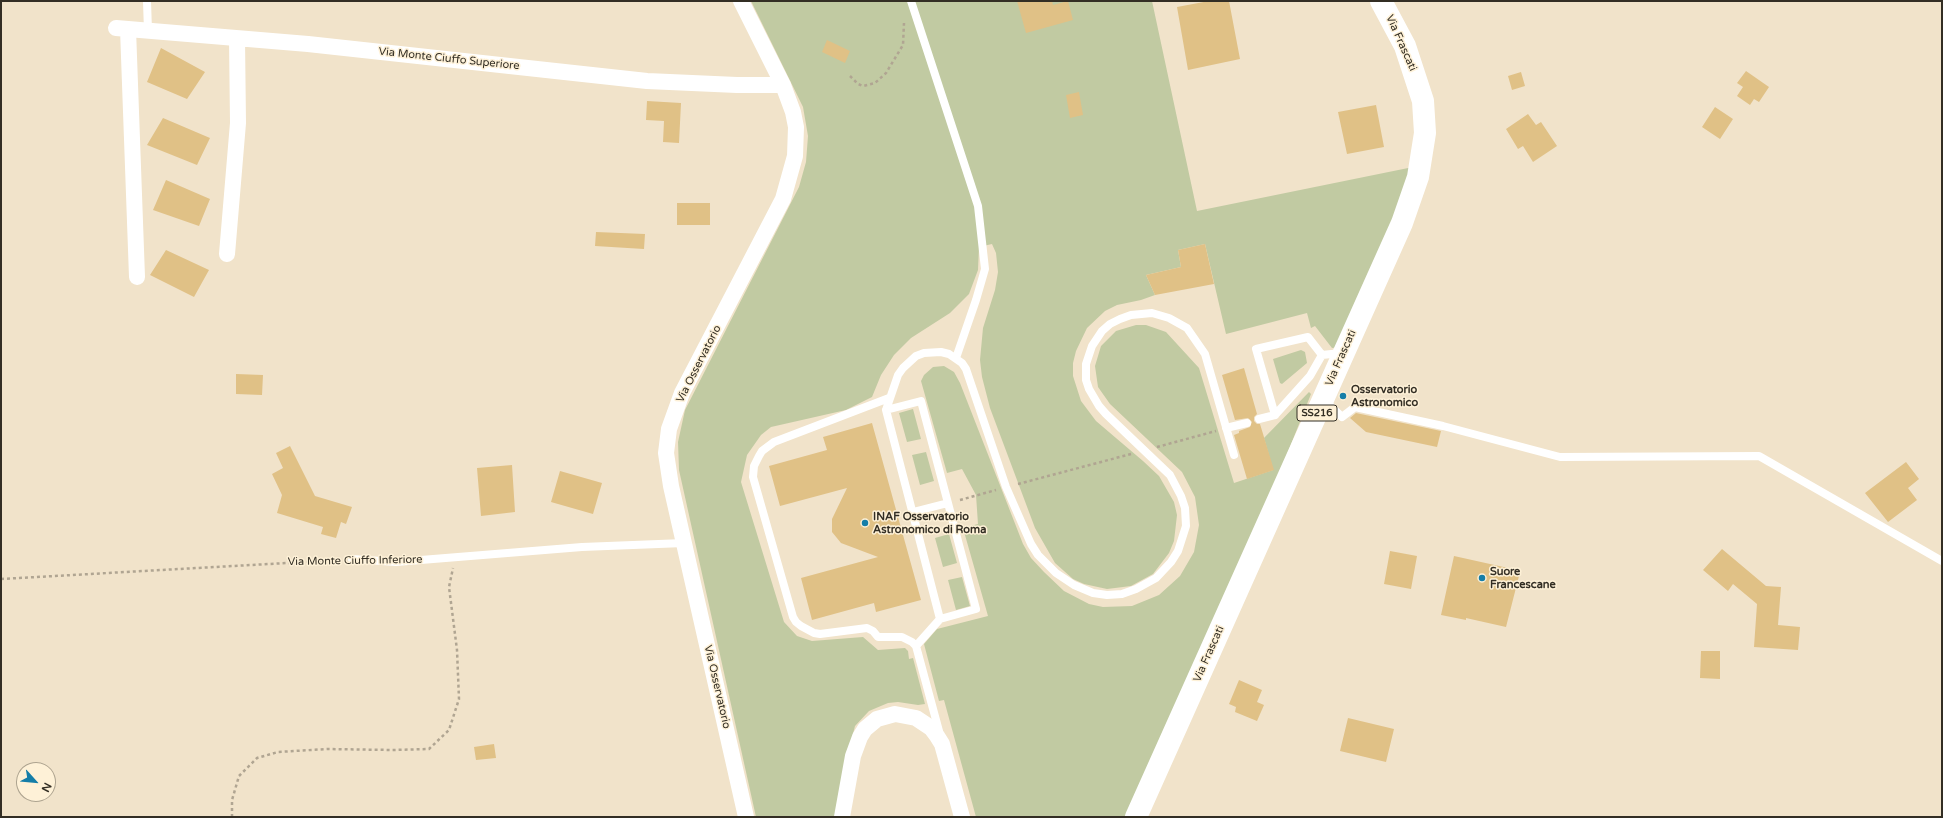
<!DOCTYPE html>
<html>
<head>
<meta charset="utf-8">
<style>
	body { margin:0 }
	#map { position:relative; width:1943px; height:818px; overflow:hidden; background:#f1e3ca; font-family:"Varela Round",sans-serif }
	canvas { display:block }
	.frame { position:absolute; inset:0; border:2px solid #332e24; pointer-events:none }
	.north { position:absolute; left:16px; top:762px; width:40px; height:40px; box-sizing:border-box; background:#fef1d7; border:1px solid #ada38f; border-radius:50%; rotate:117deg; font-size:11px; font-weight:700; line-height:16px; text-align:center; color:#332e24 }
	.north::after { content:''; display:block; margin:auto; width:14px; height:18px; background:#157ea8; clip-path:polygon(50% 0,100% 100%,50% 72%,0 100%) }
</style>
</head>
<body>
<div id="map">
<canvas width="1943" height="818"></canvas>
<div class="frame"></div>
<div class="north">N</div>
</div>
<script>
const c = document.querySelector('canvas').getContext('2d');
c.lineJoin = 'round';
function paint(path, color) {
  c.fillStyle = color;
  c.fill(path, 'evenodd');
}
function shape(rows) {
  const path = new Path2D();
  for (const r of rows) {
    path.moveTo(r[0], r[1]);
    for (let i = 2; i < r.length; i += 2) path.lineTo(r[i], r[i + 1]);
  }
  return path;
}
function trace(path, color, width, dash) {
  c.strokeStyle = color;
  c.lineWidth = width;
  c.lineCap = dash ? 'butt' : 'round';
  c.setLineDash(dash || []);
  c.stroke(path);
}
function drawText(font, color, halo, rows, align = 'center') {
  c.font = font + ' "Varela Round",sans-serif';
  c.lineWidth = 3;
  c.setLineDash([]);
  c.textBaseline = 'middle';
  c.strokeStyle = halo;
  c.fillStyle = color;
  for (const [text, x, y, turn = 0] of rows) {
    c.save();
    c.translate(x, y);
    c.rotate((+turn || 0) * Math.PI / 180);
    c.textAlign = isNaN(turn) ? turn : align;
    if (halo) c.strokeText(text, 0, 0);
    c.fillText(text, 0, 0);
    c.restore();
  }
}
paint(shape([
	[751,1,1152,1,1197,211,1418,166,1341,347,1332,348,1315,326,1311,328,1307,313,1226,334,1205,244,1178,250,1181,267,1146,275,1155,295,1141,300,1117,305,1105,311,1087,328,1076,351,1073,363,1073,376,1081,401,1096,421,1143,461,1159,476,1174,502,1177,515,1174,541,1169,553,1153,574,1131,586,1107,589,1084,584,1073,579,1055,563,1035,528,990,408,982,377,980,360,983,328,995,290,998,272,996,253,992,244,979,247,978,270,969,294,950,313,911,338,894,355,881,375,872,397,846,410,771,427,761,435,747,455,741,482,784,622,797,636,812,641,863,637,878,650,905,648,908,651,909,659,913,658,925,704,918,705,898,702,888,703,869,711,855,726,845,766,838,817,756,817,679,470,678,442,685,410,799,187,806,162,808,136,803,107],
	[1136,325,1146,325,1166,332,1199,368,1234,483,1273,470,1264,438,1309,392,1311,394,1282,467,1125,817,976,817,944,700,939,701,924,644,937,629,988,616,963,528,978,524,976,495,962,469,947,473,921,381,924,375,933,367,944,366,954,372,960,383,1023,544,1031,558,1044,572,1064,591,1089,604,1103,607,1132,606,1159,595,1180,576,1194,552,1199,525,1195,497,1182,472,1110,404,1098,387,1095,366,1101,346,1116,331],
	[1301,350,1305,352,1307,363,1282,384,1280,383,1273,359],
	[913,409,921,439,907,442,899,413],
	[926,452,934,481,920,485,912,455],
	[949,534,957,563,943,567,935,538],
	[962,577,970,606,956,610,948,580]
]), '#c1caa2');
paint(shape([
	[1017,1,1052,1,1053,5,1068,1,1073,20,1026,33],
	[1209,1,1229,1,1240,59,1188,70,1177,7],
	[827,40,850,51,845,63,822,52],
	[161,48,205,72,187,99,147,82],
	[1746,71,1769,87,1759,102,1754,99,1750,105,1737,96,1743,87,1737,83],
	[1521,72,1525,86,1512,90,1508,76],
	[1079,92,1083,115,1070,118,1066,95],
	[647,101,681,103,679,143,663,142,664,121,646,120],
	[1376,105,1384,147,1347,154,1338,112],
	[1715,107,1733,119,1720,139,1702,127],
	[1528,114,1536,125,1541,122,1557,146,1533,162,1523,146,1518,149,1506,129],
	[163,118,210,138,197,165,147,145],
	[166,180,210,199,199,226,153,210],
	[677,203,710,203,710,225,677,225],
	[596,232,645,234,644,249,595,246],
	[1205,244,1214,284,1155,295,1146,275,1181,267,1178,250],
	[166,250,209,270,194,297,150,275],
	[1244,368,1257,414,1254,417,1254,421,1257,424,1260,424,1274,470,1247,479,1234,435,1239,433,1239,431,1250,427,1252,422,1248,418,1235,420,1222,375],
	[236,374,263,375,262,395,236,394],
	[1356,413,1441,431,1437,447,1366,432,1350,418],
	[872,423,921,600,876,612,874,603,812,620,801,578,878,557,841,543,832,532,832,519,847,488,780,506,769,466,827,450,823,437],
	[290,446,315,496,352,507,346,524,341,522,336,538,321,534,323,527,277,513,282,495,272,474,283,468,276,453],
	[1906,462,1919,479,1908,488,1917,500,1888,522,1865,493],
	[512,465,515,512,481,516,477,468],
	[560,471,602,483,593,514,551,502],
	[1722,549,1766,586,1781,587,1778,625,1800,627,1798,650,1754,647,1757,604,1733,584,1728,591,1703,570],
	[1390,551,1417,556,1411,589,1384,584],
	[1454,556,1517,570,1519,576,1506,627,1466,618,1466,620,1441,615],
	[1701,651,1720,651,1720,679,1700,678],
	[1239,680,1262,690,1257,702,1264,705,1257,721,1235,712,1236,707,1229,704],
	[1348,718,1394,729,1386,762,1340,751],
	[494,744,496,758,476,760,474,747]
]), '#e0c186');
trace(shape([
	[850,76,858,84,863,86,875,83,886,73,903,45,904,23],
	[1157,447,1216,431],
	[1018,484,1131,454],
	[960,500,996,490],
	[1,579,340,560],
	[232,817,232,800,239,776,257,758,278,752,327,749,392,750,429,749,449,730,459,699,457,650,449,587,453,568]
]), '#b0a592', 2.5, [3, 3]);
trace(shape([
	[147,1,148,31],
	[911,1,978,206,985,269,976,300,956,358],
	[1322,355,1310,376,1275,415,1256,349,1308,337,1322,355,1341,353],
	[889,398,774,442,762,451,759,456,754,466,753,477,793,617,796,622,801,626,814,633,820,634,867,628,873,631,878,637,902,637,912,642,916,646,939,731],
	[1324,400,1342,417,1355,407,1443,426,1560,457,1759,456,1942,561],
	[886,410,921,401,976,609,940,619,916,646],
	[1259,419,1275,415],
	[1226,428,1247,423],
	[913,512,948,503],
	[352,559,396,562,582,547,684,543],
	[940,619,886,410,898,375,903,368,916,356,924,353,941,352,949,354,962,363,966,369,1006,487,1031,544,1038,555,1056,573,1074,585,1093,593,1107,595,1122,594,1136,589,1156,578,1171,562,1178,551,1186,526,1185,508,1181,496,1170,475,1106,414,1099,406,1089,389,1086,380,1086,364,1092,346,1102,331,1110,324,1120,319,1131,315,1152,313,1169,318,1187,328,1205,354,1234,455]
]), '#fff', 8);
trace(shape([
	[741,1,783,85,793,112,796,127,795,156,783,199,682,393,669,429,666,453,671,486,746,817],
	[116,28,308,44,647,81,737,85,783,85],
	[128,29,137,277],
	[227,254,238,123,237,39],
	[842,817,853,756,860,737,865,729,877,719,895,714,916,718,931,728,937,736,942,744,962,817]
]), '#fff', 16);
trace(shape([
	[1136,817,1402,223,1418,177,1425,133,1423,101,1405,46,1381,1]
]), '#fff', 22);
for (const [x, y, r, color] of [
	[1343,396,4,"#157ea8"],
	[865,523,4,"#157ea8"],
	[1482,578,4,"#157ea8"]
]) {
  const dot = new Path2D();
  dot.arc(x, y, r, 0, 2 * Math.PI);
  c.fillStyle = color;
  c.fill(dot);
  trace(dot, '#fef1d7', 1.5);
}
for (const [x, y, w] of [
	[1317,413,40]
]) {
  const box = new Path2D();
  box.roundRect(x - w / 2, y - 8, w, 16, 3);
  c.fillStyle = '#fef1d7';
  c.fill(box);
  trace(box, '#332e24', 1);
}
drawText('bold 10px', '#332e24', null, [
	["SS216",1317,413]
]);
drawText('11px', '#332e24', '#fef1d7', [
	["Via Frascati",1401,43,66],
	["Via Monte Ciuffo Superiore",449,59,6],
	["Via Frascati",1341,358,-66],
	["Via Osservatorio",699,364,-63],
	["Via Monte Ciuffo Inferiore",355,561,-1],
	["Via Frascati",1209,654,-66],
	["Via Osservatorio",717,687,77]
]);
drawText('bold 11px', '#332e24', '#fef1d7', [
	["Osservatorio",1351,390],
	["Astronomico",1351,403],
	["INAF Osservatorio",873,517],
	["Astronomico di Roma",873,530],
	["Suore",1490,572],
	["Francescane",1490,585]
], 'left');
</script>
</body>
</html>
